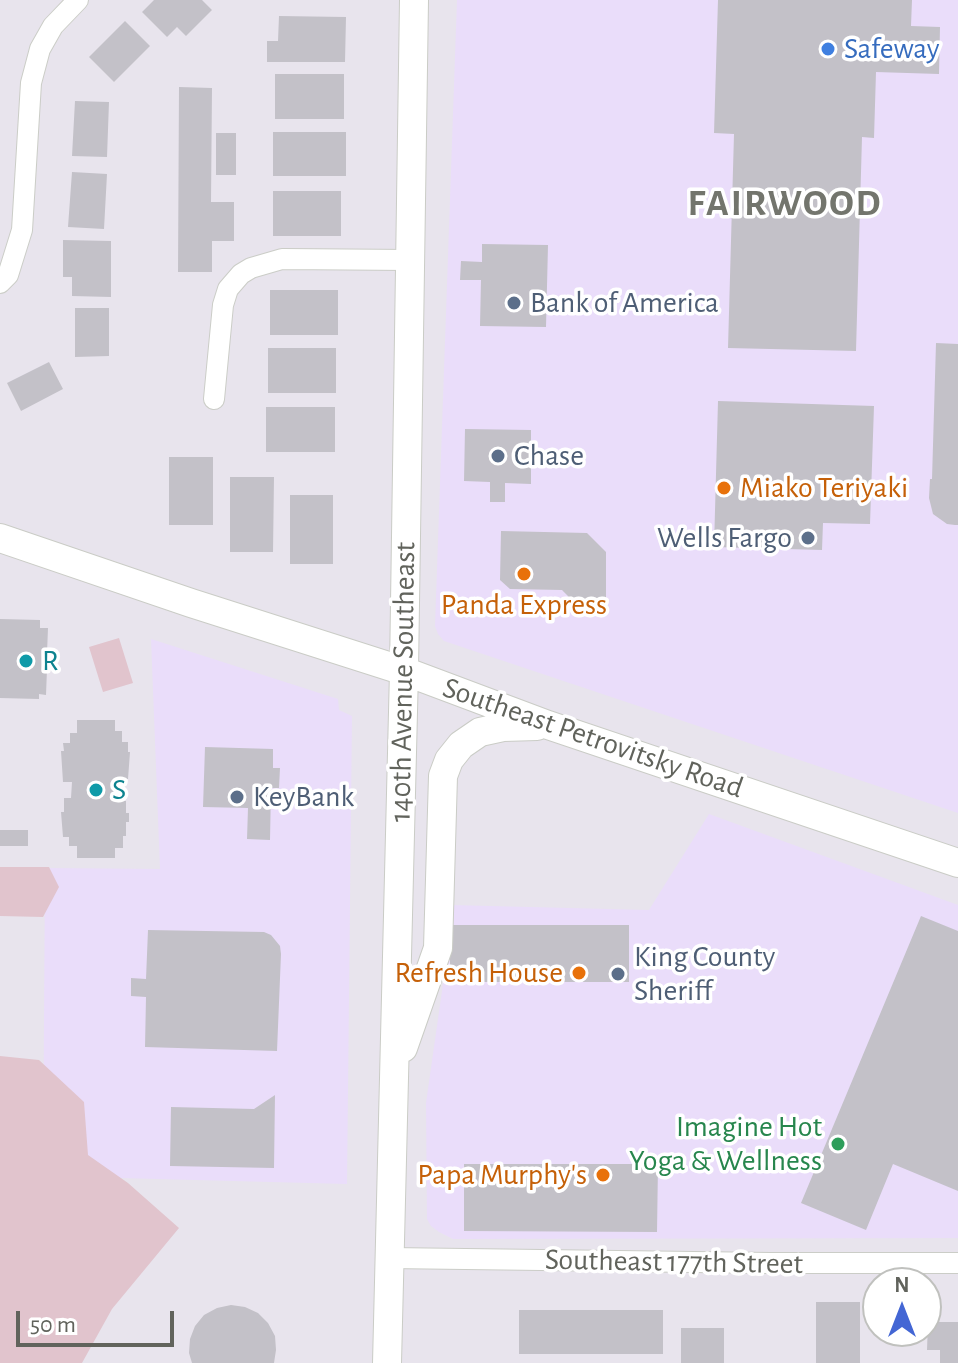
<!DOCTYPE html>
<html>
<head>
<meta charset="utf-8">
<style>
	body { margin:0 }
	#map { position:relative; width:958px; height:1363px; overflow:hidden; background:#e8e4ed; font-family:"Alegreya Sans",sans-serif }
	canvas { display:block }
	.north { position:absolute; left:862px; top:1267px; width:80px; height:80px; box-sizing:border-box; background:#fff; border:2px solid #c0c1be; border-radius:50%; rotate:0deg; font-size:22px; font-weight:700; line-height:32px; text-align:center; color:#61635c }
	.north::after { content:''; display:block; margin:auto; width:28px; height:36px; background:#4366d4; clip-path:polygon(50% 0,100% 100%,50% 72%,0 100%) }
	.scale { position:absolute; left:16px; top:1311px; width:158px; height:36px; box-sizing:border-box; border:4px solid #61635c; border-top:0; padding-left:10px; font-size:24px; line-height:28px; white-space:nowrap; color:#61635c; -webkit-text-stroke:6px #fff; paint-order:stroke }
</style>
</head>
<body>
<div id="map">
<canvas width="958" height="1363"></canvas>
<div class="north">N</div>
<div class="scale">50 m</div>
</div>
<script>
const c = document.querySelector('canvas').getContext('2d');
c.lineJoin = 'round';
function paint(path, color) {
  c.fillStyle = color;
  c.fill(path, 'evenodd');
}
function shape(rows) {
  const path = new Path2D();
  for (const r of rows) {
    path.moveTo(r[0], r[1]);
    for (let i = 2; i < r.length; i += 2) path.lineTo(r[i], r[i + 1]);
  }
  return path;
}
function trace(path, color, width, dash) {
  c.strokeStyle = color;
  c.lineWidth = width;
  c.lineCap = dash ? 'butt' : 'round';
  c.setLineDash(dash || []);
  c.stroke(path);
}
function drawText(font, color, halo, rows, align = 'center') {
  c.font = font + ' "Alegreya Sans",sans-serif';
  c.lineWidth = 7;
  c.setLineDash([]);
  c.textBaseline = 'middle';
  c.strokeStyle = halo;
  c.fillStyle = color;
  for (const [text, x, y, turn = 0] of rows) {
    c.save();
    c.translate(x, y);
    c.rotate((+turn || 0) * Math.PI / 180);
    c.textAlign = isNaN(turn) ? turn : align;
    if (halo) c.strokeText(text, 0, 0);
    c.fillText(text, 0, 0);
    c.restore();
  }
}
paint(shape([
	[457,0,958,0,958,813,444,641,438,634,435,626],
	[151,639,338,699,339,710,352,716,347,1184,43,1176,45,868,160,869],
	[709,814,958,905,958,1238,453,1239,439,1232,431,1226,427,1219,426,1103,448,949,450,905,649,910]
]), '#eaddfa');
paint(shape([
	[119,638,133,683,103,692,89,647],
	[0,867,49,867,59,887,43,917,0,916],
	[0,1056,39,1060,84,1102,88,1155,128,1183,179,1228,112,1309,82,1363,0,1363]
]), '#e1c4cd');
paint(shape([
	[154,0,202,0,212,10,186,36,177,27,167,37,142,12],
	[718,0,912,0,911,26,940,27,939,74,876,72,874,138,862,137,856,351,728,348,734,134,714,133],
	[279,16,346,17,345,62,267,62,267,41,278,41],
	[125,21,150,46,114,82,89,57],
	[275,74,344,74,344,119,275,119],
	[179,87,212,88,211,202,234,202,234,241,212,241,212,272,178,272],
	[75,101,109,102,107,157,72,156],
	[273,132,346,132,346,176,273,176],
	[216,133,236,133,236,175,216,175],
	[72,172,107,174,104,229,68,227],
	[273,191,341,191,341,236,273,236],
	[63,240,111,241,111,297,72,296,72,277,63,277],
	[482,244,548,245,546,327,480,326,481,280,460,280,461,261,482,262],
	[270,290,338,290,338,335,270,335],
	[75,308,109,308,109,356,75,357],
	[936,343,958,344,958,525,955,525,947,524,933,514,929,498,930,479,932,479],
	[268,348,336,348,336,393,268,393],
	[49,362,63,389,21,411,7,383],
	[718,401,874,406,870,524,823,523,822,550,714,547],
	[266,407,335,407,335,452,266,452],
	[465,429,531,430,531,484,505,483,505,502,490,502,490,482,464,481],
	[169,457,213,457,213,525,169,525],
	[230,477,274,477,273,552,230,552],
	[290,495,333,495,333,564,290,564],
	[501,531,587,533,606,552,606,600,572,600,562,590,510,589,500,580],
	[0,619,40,620,40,628,48,628,47,653,52,653,51,669,47,669,46,695,39,694,39,699,0,698],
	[77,720,115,720,115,731,122,731,122,742,128,742,128,752,130,752,128,779,121,779,121,801,126,801,126,813,129,813,129,822,126,822,126,836,123,836,123,848,115,848,115,858,77,858,77,846,69,846,69,837,63,837,61,812,64,812,64,798,71,798,72,782,63,782,61,751,64,751,63,743,70,743,70,733,77,733],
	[205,747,273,749,273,768,280,768,279,788,271,788,270,840,247,839,248,808,203,807],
	[0,830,28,830,28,846,0,846],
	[921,916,958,931,958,1191,893,1164,866,1230,801,1203],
	[450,925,629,925,629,982,450,982],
	[148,930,264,932,271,935,280,946,281,954,277,1051,145,1047,146,997,131,996,131,978,146,979],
	[275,1095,274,1168,170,1166,171,1107,254,1109],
	[464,1164,658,1164,657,1232,464,1231],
	[816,1302,860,1302,860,1363,816,1363],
	[231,1305,245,1307,258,1313,268,1323,275,1336,276,1350,274,1363,192,1363,189,1353,190,1339,195,1326,204,1315,217,1308],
	[519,1310,663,1310,663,1354,519,1354],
	[928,1322,958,1322,958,1363,940,1363,940,1350,927,1350],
	[681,1328,724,1328,724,1363,681,1363]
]), '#c3c1c8');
const minor = shape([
	[0,283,8,275,22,230,31,83,40,49,53,26,78,0],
	[214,399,223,305,228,289,241,274,251,268,282,259,410,260],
	[389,1258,770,1263,958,1263]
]);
const secondary = shape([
	[0,538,191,603,404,671,548,725,958,863],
	[403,1048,438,948,443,776,449,760,461,745,480,732,503,727,537,726],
	[387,1363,404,671,414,0]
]);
trace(minor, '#cbcdc7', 22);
trace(secondary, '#caccc6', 30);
trace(minor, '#fff', 20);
trace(secondary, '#fff', 28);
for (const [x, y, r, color] of [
	[828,49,8,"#3f7fe0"],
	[514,303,8,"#5c6f8a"],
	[498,456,8,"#5c6f8a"],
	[724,488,8,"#e8710a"],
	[808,538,8,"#5c6f8a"],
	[524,574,8,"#e8710a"],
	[26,661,8,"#0f9aa8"],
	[96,790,8,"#0f9aa8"],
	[237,797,8,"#5c6f8a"],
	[579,973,8,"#e8710a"],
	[618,974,8,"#5c6f8a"],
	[838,1144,8,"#2e9e5b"],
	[603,1175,8,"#e8710a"]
]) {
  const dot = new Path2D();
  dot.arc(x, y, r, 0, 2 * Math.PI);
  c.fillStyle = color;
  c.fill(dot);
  trace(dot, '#fff', 3);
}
drawText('30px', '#366cbe', '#fff', [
	["Safeway",844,49]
], 'left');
drawText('30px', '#4e5e75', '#fff', [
	["Bank of America",530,303],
	["Chase",514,456],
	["Wells Fargo",792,538,"right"],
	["KeyBank",253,797],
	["King County",634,957],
	["Sheriff",634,991]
], 'left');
drawText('30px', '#c56008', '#fff', [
	["Miako Teriyaki",740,488,"left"],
	["Panda Express",524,605,"center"],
	["Refresh House",563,973],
	["Papa Murphy's",587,1175]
], 'right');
drawText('30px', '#0d838f', '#fff', [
	["R",42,661],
	["S",112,790]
], 'left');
drawText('30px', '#61635c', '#fff', [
	["140th Avenue Southeast",403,682,-89],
	["Southeast Petrovitsky Road",593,738,19],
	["Southeast 177th Street",674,1262,1]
]);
drawText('30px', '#27864d', '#fff', [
	["Imagine Hot",822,1127],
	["Yoga & Wellness",822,1161]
], 'right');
c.letterSpacing = '2px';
drawText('bold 38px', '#73756d', '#fff', [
	["FAIRWOOD",785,204]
]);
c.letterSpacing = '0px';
</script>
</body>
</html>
